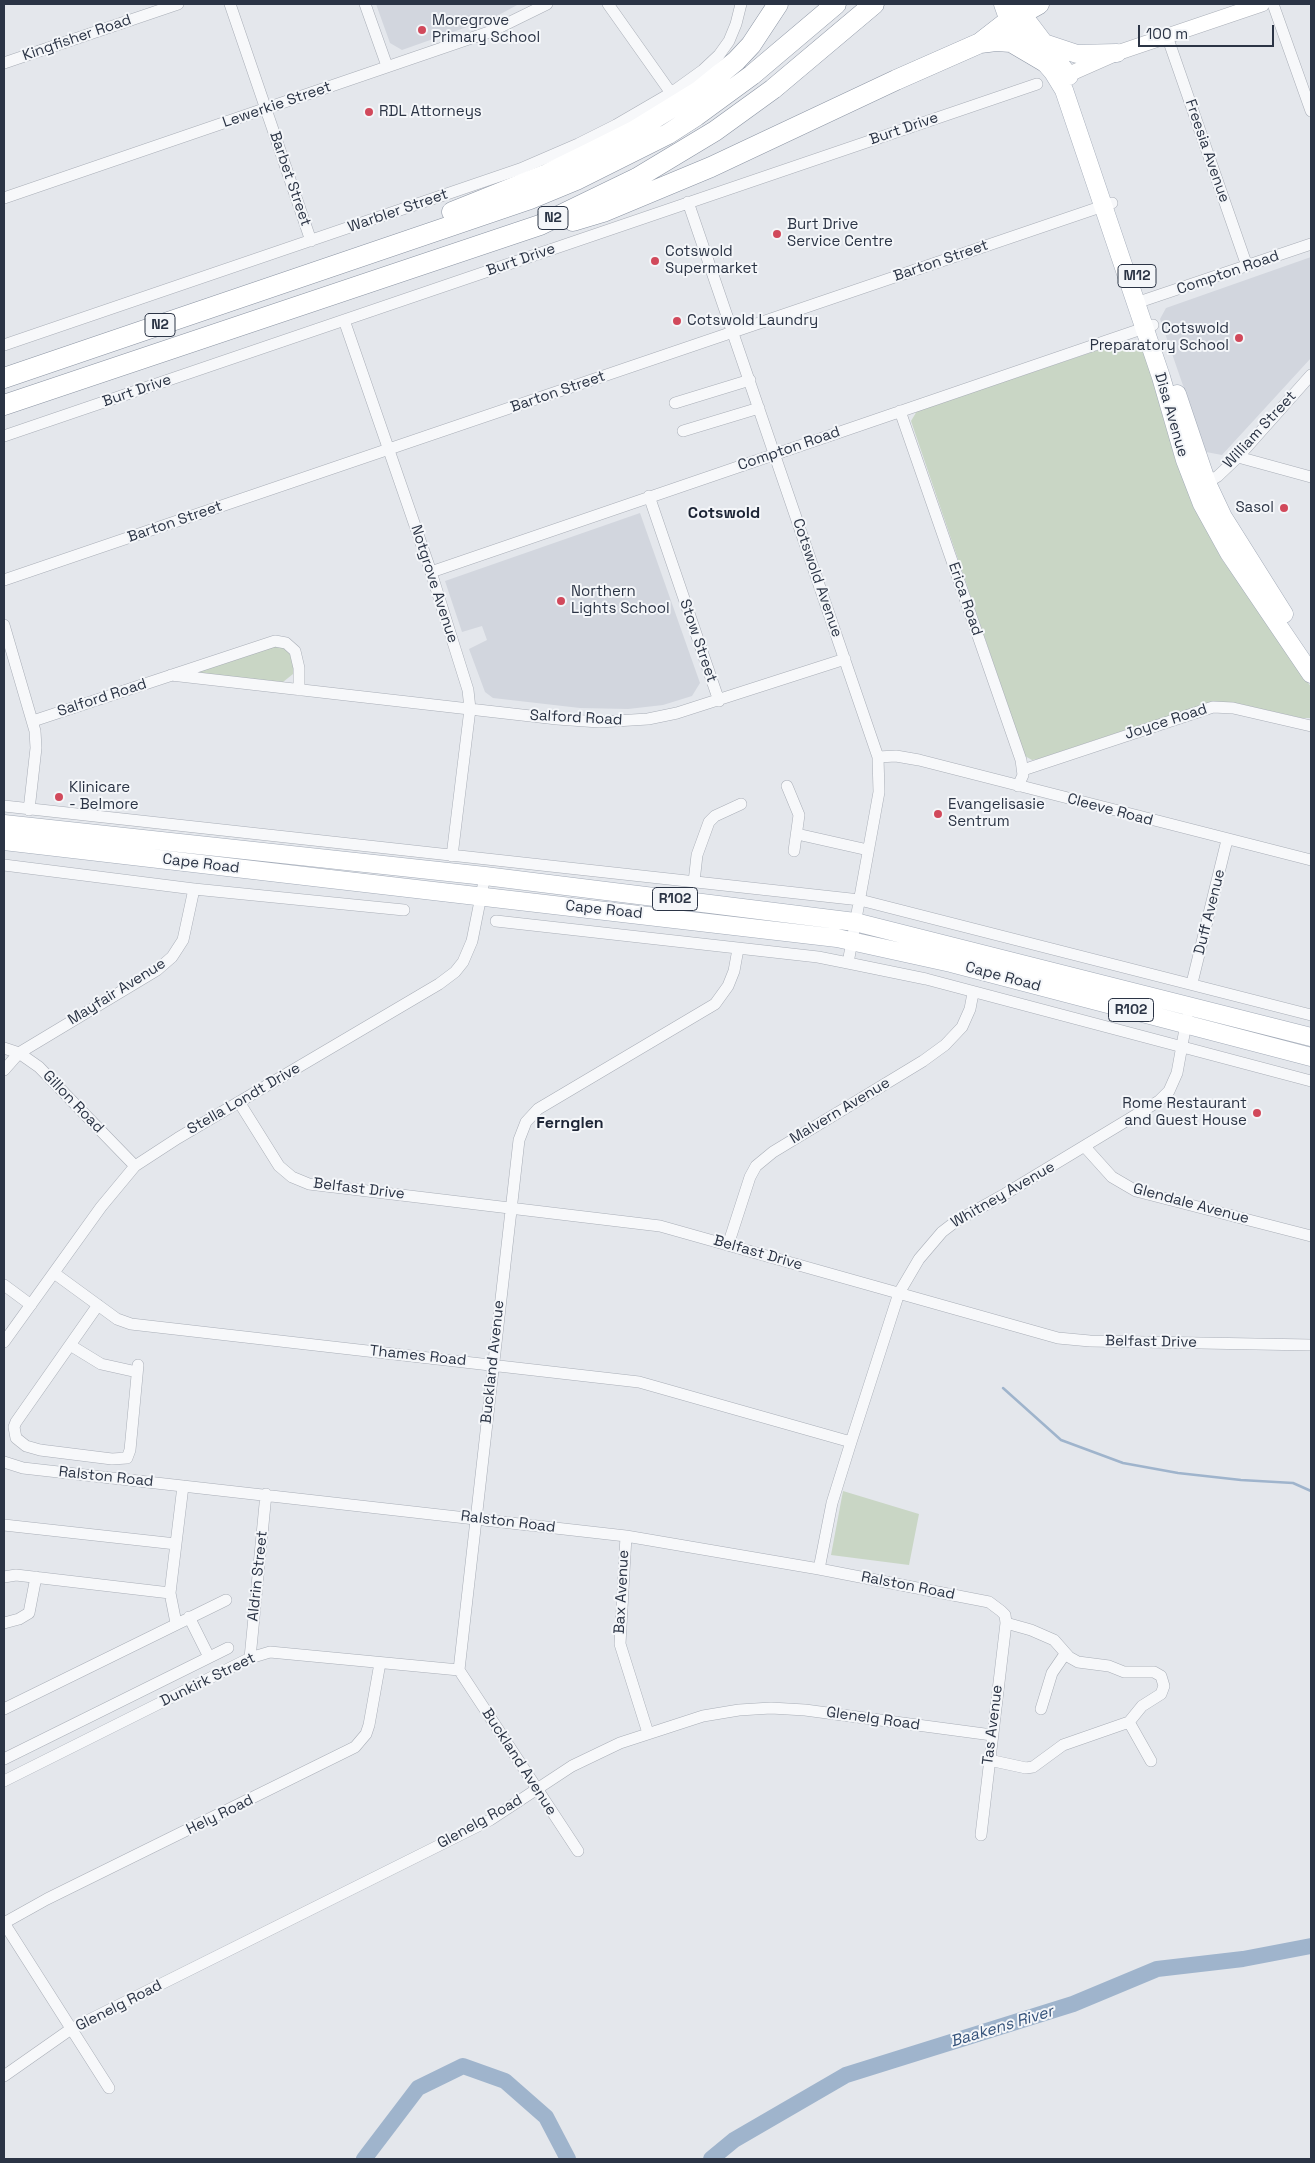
<!DOCTYPE html>
<html>
<head>
<meta charset="utf-8">
<style>
	body { margin:0 }
	#map { position:relative; width:1315px; height:2163px; overflow:hidden; background:#e4e7ec; font-family:"Space Grotesk",sans-serif }
	canvas { display:block }
	.frame { position:absolute; inset:0; border:5px solid #2b3445; pointer-events:none }
	.scale { position:absolute; left:1138px; top:25px; width:136px; height:22px; box-sizing:border-box; border:2px solid #2b3445; border-top:0; padding-left:6px; font-size:15px; line-height:18px; white-space:nowrap; color:#2b3445; -webkit-text-stroke:4px #f4f6f9; paint-order:stroke }
</style>
</head>
<body>
<div id="map">
<canvas width="1315" height="2163"></canvas>
<div class="frame"></div>
<div class="scale">100 m</div>
</div>
<script>
const c = document.querySelector('canvas').getContext('2d');
c.lineJoin = 'round';
function paint(path, color) {
  c.fillStyle = color;
  c.fill(path, 'evenodd');
}
function shape(rows) {
  const path = new Path2D();
  for (const r of rows) {
    path.moveTo(r[0], r[1]);
    for (let i = 2; i < r.length; i += 2) path.lineTo(r[i], r[i + 1]);
  }
  return path;
}
function trace(path, color, width, dash) {
  c.strokeStyle = color;
  c.lineWidth = width;
  c.lineCap = dash ? 'butt' : 'round';
  c.setLineDash(dash || []);
  c.stroke(path);
}
function drawText(font, color, halo, rows, align = 'center') {
  c.font = font + ' "Space Grotesk",sans-serif';
  c.lineWidth = 4;
  c.setLineDash([]);
  c.textBaseline = 'middle';
  c.strokeStyle = halo;
  c.fillStyle = color;
  for (const [text, x, y, turn = 0] of rows) {
    c.save();
    c.translate(x, y);
    c.rotate((+turn || 0) * Math.PI / 180);
    c.textAlign = isNaN(turn) ? turn : align;
    if (halo) c.strokeText(text, 0, 0);
    c.fillText(text, 0, 0);
    c.restore();
  }
}
paint(shape([
	[376,4,519,4,495,17,402,50,390,43],
	[1311,257,1311,358,1222,455,1206,452,1160,319,1166,308],
	[640,513,700,683,692,696,663,705,628,709,580,708,493,698,485,692,469,649,487,640,482,626,462,632,445,581]
]), '#d2d6de');
paint(shape([
	[1134,341,1140,344,1146,351,1178,463,1195,509,1223,561,1261,611,1311,687,1311,718,1301,718,1231,702,1211,702,1038,759,1032,760,1025,756,911,421,917,411,1122,342],
	[273,645,284,647,291,654,294,668,293,674,283,682,197,673,197,671],
	[843,1491,919,1514,909,1565,831,1555]
]), '#c9d6c5');
trace(shape([
	[1003,1388,1061,1440,1123,1463,1178,1473,1241,1480,1293,1483,1311,1491]
]), '#9fb4cc', 2.5);
trace(shape([
	[364,2159,418,2088,463,2066,505,2081,546,2117,568,2159],
	[711,2159,734,2140,846,2075,1073,2004,1157,1969,1243,1959,1311,1946]
]), '#9fb4cc', 16);
const street = shape([
	[230,4,311,241],
	[365,4,387,66],
	[608,4,671,93],
	[1273,4,1311,111],
	[1167,36,1247,266],
	[4,63,178,4],
	[4,198,492,31,547,4],
	[688,202,878,757,879,792,848,963],
	[1136,303,1311,244],
	[344,320,431,572,468,690,470,709,452,856],
	[4,345,520,169,578,144,616,125,671,93,703,70,719,55,729,41,736,24,741,4],
	[675,403,750,380],
	[900,411,1021,760,1023,775,1018,786],
	[683,431,759,408],
	[4,436,1037,84],
	[1238,457,1311,477],
	[1203,485,1218,476,1238,457,1311,375],
	[649,496,719,701],
	[431,572,1153,325],
	[4,580,1112,203],
	[4,625,35,731,36,748,29,810],
	[171,675,557,719,599,722,648,719,677,713,845,659],
	[33,721,275,641,286,643,295,651,299,668,299,690],
	[878,757,896,756,919,760,1311,860],
	[1023,770,1213,707,1233,708,1311,726],
	[787,786,799,815,794,851],
	[4,806,860,900,1311,1015],
	[797,834,868,850],
	[4,865,194,889,404,910],
	[694,882,697,855,709,822,715,816,741,804],
	[496,921,818,957,848,963,926,979,1311,1081],
	[1192,983,1227,840],
	[4,1048,19,1053,39,1067,135,1166],
	[4,1070,19,1053,157,970,172,957,183,940,194,889],
	[239,1102,279,1166,292,1177,309,1184,660,1226,1058,1338,1090,1341,1311,1345],
	[1085,1147,1112,1177,1136,1191,1311,1236],
	[728,1245,750,1177,756,1166,773,1152,923,1061,945,1045,962,1027,970,1009,973,993],
	[54,1273,117,1319,131,1324,639,1382,851,1442],
	[4,1285,31,1305],
	[98,1305,16,1422,14,1427,16,1438,26,1446,40,1450,112,1459,127,1458,130,1450,138,1365],
	[4,1342,101,1207,135,1166,178,1138,439,984,455,972,463,962,472,941,485,876],
	[70,1345,101,1364,137,1372],
	[4,1462,23,1468,626,1536,819,1569,989,1602,1001,1611,1005,1615,1006,1623,981,1835],
	[4,1525,176,1544],
	[626,1536,620,1644,648,1733],
	[819,1569,832,1503,851,1442,899,1293,919,1259,942,1232,955,1222,1005,1194,1159,1101,1169,1091,1177,1073,1187,1018],
	[4,1577,16,1575,170,1593],
	[189,1617,209,1657],
	[4,1623,19,1619,29,1613,36,1577],
	[176,1623,170,1593,183,1486],
	[250,1658,266,1494],
	[4,1709,226,1600],
	[1041,1709,1052,1673,1065,1654],
	[1129,1722,1151,1761],
	[4,1759,228,1648],
	[989,1760,1026,1768,1033,1767,1063,1745,1129,1722,1142,1706,1161,1694,1164,1686,1161,1676,1154,1672,1124,1672,1109,1666,1078,1662,1069,1657,1054,1640,1031,1630,1006,1623],
	[4,1781,250,1658,270,1652,459,1670],
	[578,1851,459,1670,519,1140,526,1122,538,1109,715,1004,728,986,734,971,738,949],
	[4,1923,47,1899,355,1747,366,1734,369,1725,380,1663],
	[4,1923,109,2088],
	[4,2076,71,2029,490,1820,572,1766,620,1743,703,1716,739,1710,771,1708,805,1710,992,1735]
]);
const secondary = shape([
	[1058,79,1117,53,1262,4]
]);
const primary = shape([
	[1003,4,1009,21,1053,72,1064,90,1161,377,1185,460,1202,504,1229,553,1311,674],
	[1009,8,1022,14,1069,76],
	[1047,44,1077,54,1117,53],
	[1177,394,1207,483,1223,517,1284,614],
	[4,824,485,876,855,922,1311,1037],
	[4,841,837,938,951,963,1311,1057]
]);
const highway = shape([
	[980,43,996,41,1011,42,1045,62],
	[452,212,547,174,592,152,634,131,699,91,736,61,751,45,778,4],
	[573,221,603,212,711,167,896,80,980,43,1007,22,1039,4],
	[4,378,530,199,576,180,668,134,696,116,752,75,836,4],
	[4,405,540,225,637,178,715,131,773,89,874,4]
]);
trace(street, '#a9aeb7', 12);
trace(secondary, '#a9aeb7', 16);
trace(primary, '#a3abb8', 19);
trace(highway, '#8b94a3', 21);
trace(street, '#f7f8fa', 11);
trace(secondary, '#fff', 15);
trace(primary, '#fff', 18);
trace(highway, '#fff', 20);
for (const [x, y, r, color] of [
	[422,30,5,"#d1495b"],
	[369,112,5,"#d1495b"],
	[777,234,5,"#d1495b"],
	[655,261,5,"#d1495b"],
	[677,321,5,"#d1495b"],
	[1239,338,5,"#d1495b"],
	[1284,508,5,"#d1495b"],
	[561,601,5,"#d1495b"],
	[59,797,5,"#d1495b"],
	[938,814,5,"#d1495b"],
	[1257,1113,5,"#d1495b"]
]) {
  const dot = new Path2D();
  dot.arc(x, y, r, 0, 2 * Math.PI);
  c.fillStyle = color;
  c.fill(dot);
  trace(dot, '#f4f6f9', 2);
}
for (const [x, y, w] of [
	[553,218,30],
	[1137,276,38],
	[160,325,30],
	[675,899,45],
	[1131,1010,45]
]) {
  const box = new Path2D();
  box.roundRect(x - w / 2, y - 11.5, w, 23, 4);
  c.fillStyle = '#f4f6f9';
  c.fill(box);
  trace(box, '#2b3445', 1);
}
drawText('bold 14px', '#2b3445', null, [
	["N2",553,218],
	["M12",1137,276],
	["N2",160,325],
	["R102",675,899],
	["R102",1131,1010]
]);
drawText('15px', '#2b3445', '#f4f6f9', [
	["Moregrove",432,21],
	["Primary School",432,38],
	["RDL Attorneys",379,112],
	["Burt Drive",787,225],
	["Service Centre",787,242],
	["Cotswold",665,252],
	["Supermarket",665,269],
	["Cotswold Laundry",687,321],
	["Cotswold",1229,329,"right"],
	["Preparatory School",1229,346,"right"],
	["Sasol",1274,508,"right"],
	["Northern",571,592],
	["Lights School",571,609],
	["Klinicare",69,788],
	["- Belmore",69,805],
	["Evangelisasie",948,805],
	["Sentrum",948,822],
	["Rome Restaurant",1247,1104,"right"],
	["and Guest House",1247,1121,"right"]
], 'left');
drawText('15px', '#2b3445', '#f4f6f9', [
	["Kingfisher Road",77,38,-19],
	["Lewerkie Street",277,105,-19],
	["Burt Drive",904,129,-19],
	["Freesia Avenue",1207,151,71],
	["Barbet Street",290,179,71],
	["Warbler Street",398,211,-19],
	["Burt Drive",521,260,-19],
	["Barton Street",941,261,-19],
	["Compton Road",1228,273,-19],
	["Burt Drive",137,391,-19],
	["Barton Street",558,392,-19],
	["Disa Avenue",1171,415,74],
	["William Street",1260,430,-47],
	["Compton Road",789,449,-19],
	["Barton Street",175,522,-19],
	["Cotswold Avenue",817,578,71],
	["Notgrove Avenue",434,584,72],
	["Erica Road",965,599,71],
	["Stow Street",698,641,71],
	["Salford Road",102,698,-18],
	["Salford Road",576,718,3],
	["Joyce Road",1166,722,-18],
	["Cleeve Road",1110,810,15],
	["Cape Road",201,864,7],
	["Cape Road",604,910,6],
	["Duff Avenue",1210,912,-76],
	["Cape Road",1003,977,15],
	["Mayfair Avenue",117,992,-32],
	["Stella Londt Drive",244,1099,-30],
	["Gillon Road",73,1102,46],
	["Malvern Avenue",840,1111,-31],
	["Belfast Drive",359,1189,7],
	["Whitney Avenue",1003,1195,-30],
	["Glendale Avenue",1191,1204,15],
	["Belfast Drive",758,1253,16],
	["Belfast Drive",1151,1342,1],
	["Thames Road",418,1356,6],
	["Buckland Avenue",493,1362,-84],
	["Ralston Road",106,1477,6],
	["Ralston Road",508,1522,7],
	["Aldrin Street",258,1576,-84],
	["Ralston Road",908,1586,11],
	["Bax Avenue",622,1592,-87],
	["Dunkirk Street",208,1680,-26],
	["Glenelg Road",873,1719,8],
	["Tas Avenue",993,1725,-83],
	["Buckland Avenue",519,1762,57],
	["Hely Road",220,1815,-26],
	["Glenelg Road",480,1822,-29],
	["Glenelg Road",119,2006,-27]
]);
drawText('bold 16px', '#1d2536', '#f4f6f9', [
	["Cotswold",724,514],
	["Fernglen",570,1124]
]);
drawText('italic 16px', '#34527a', '#f4f6f9', [
	["Baakens River",1002,2027,-17]
]);
</script>
</body>
</html>
